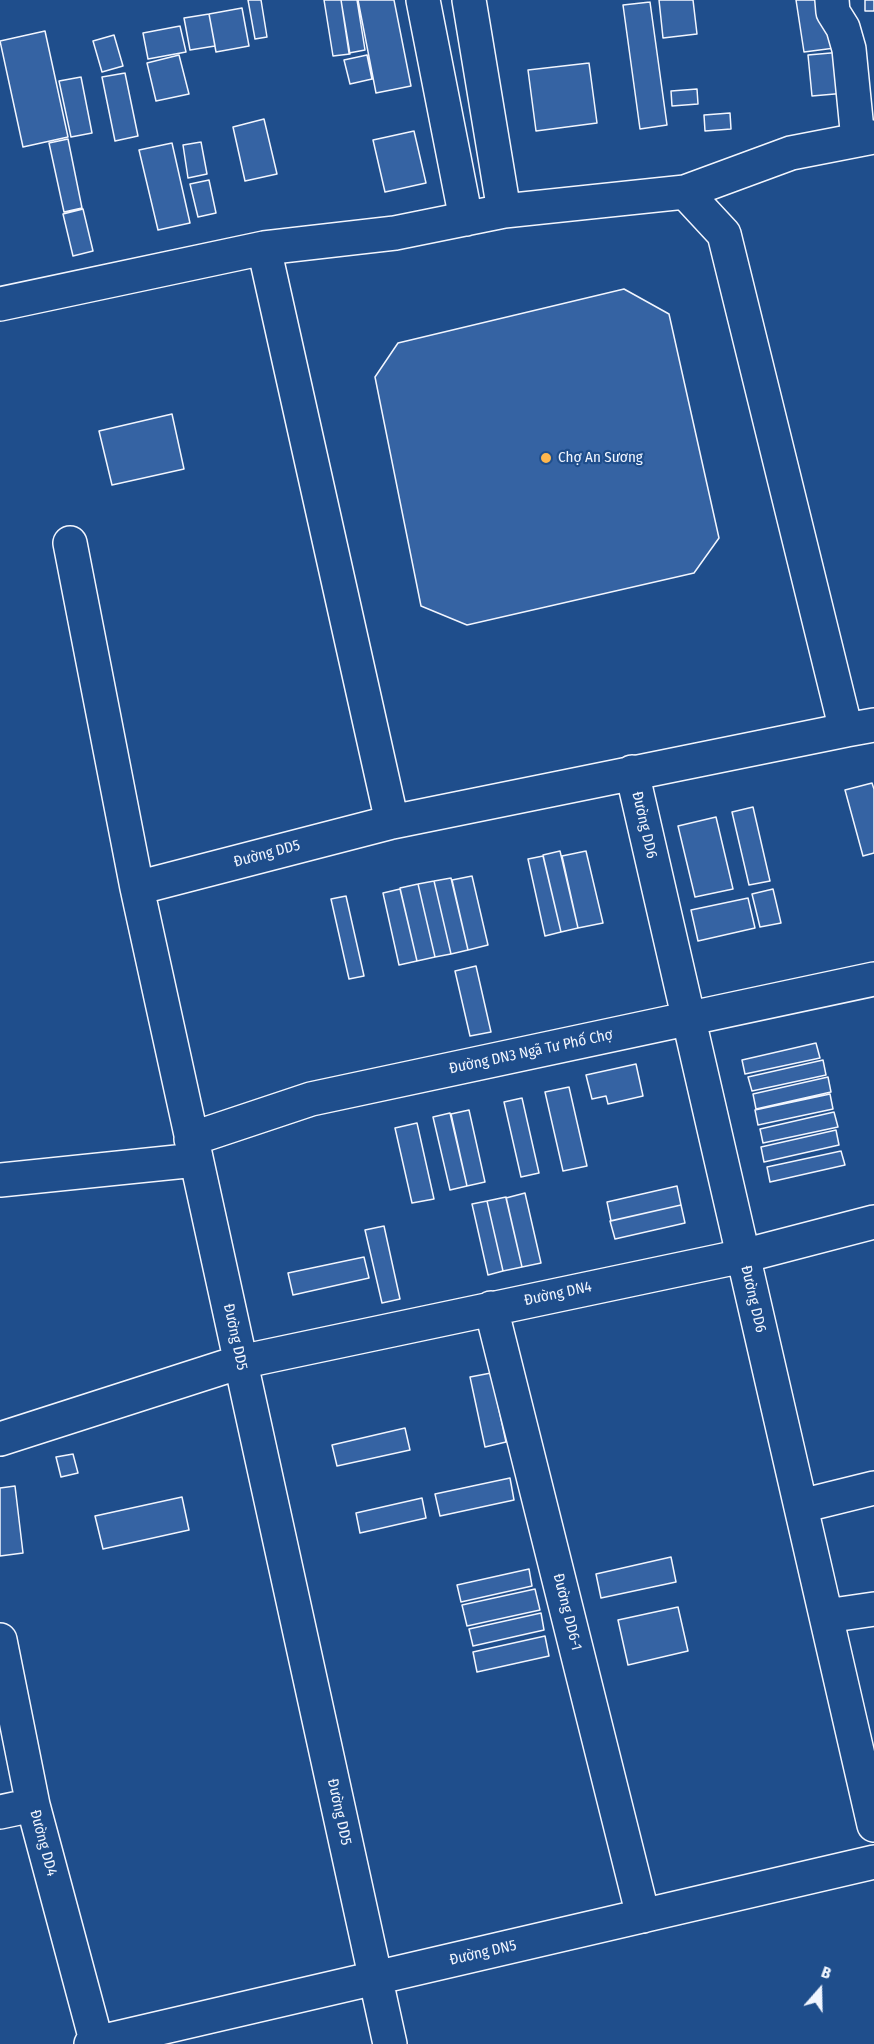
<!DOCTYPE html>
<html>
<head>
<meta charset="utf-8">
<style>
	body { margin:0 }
	#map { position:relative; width:874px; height:2044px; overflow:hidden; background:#1f4e8c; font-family:"Fira Sans Condensed",sans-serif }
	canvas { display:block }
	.north { position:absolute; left:790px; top:1960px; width:60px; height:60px; -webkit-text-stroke:4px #1f4e8c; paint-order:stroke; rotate:20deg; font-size:16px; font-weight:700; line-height:24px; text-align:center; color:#f2f6ff }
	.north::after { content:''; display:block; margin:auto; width:21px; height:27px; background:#f2f6ff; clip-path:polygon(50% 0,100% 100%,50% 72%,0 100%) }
</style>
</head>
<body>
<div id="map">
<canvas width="874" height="2044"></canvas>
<div class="north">B</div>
</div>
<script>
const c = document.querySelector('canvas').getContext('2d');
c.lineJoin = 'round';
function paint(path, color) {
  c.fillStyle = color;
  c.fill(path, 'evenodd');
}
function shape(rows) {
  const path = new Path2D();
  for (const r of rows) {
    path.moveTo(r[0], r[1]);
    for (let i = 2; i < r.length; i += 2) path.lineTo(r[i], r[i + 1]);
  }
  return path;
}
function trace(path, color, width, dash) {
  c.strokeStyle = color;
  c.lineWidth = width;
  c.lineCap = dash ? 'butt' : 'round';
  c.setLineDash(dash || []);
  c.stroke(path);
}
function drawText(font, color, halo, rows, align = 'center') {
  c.font = font + ' "Fira Sans Condensed",sans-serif';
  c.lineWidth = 4.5;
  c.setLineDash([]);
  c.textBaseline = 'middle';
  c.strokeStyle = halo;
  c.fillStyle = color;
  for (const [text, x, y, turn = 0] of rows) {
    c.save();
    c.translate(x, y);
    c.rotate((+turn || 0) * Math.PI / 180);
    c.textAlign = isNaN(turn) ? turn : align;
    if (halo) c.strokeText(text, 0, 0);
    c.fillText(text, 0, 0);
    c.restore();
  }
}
const building = shape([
	[248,0,261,0,267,37,255,39,248,0],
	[324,0,341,0,350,54,333,56,324,0],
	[341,0,357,0,365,50,349,53,341,0],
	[358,0,394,0,411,86,376,93,358,0],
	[659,0,693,0,697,34,663,38,659,0],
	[796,0,828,0,835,48,804,52,796,0],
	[865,0,874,0,874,11,865,11,865,0],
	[650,2,667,125,640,129,623,5,650,2],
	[242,8,249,46,216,52,209,14,242,8],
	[209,14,215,46,190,50,184,18,209,14],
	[180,26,186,52,148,59,143,33,180,26],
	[45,31,68,137,23,147,0,41,45,31],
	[114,35,123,66,102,72,93,41,114,35],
	[842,52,846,93,812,96,808,55,842,52],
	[179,55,189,94,156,101,147,63,179,55],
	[367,55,372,79,350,84,344,60,367,55],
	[589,63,597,123,536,131,528,70,589,63],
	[125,73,138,136,115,141,102,77,125,73],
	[81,77,92,133,71,137,59,81,81,77],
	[697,89,698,104,672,106,671,91,697,89],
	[730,113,731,129,705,131,704,115,730,113],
	[264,119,277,174,245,181,233,127,264,119],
	[414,131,426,183,385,192,373,140,414,131],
	[68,139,82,208,64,212,49,143,68,139],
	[201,142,207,174,188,178,183,145,201,142],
	[172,143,190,223,158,230,139,150,172,143],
	[209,180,216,213,198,217,190,184,209,180],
	[83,209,93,251,73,256,63,214,83,209],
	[624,289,669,314,719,538,694,573,467,625,421,606,375,377,398,343,624,289],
	[172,414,184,469,112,485,99,431,172,414],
	[872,783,874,789,874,853,863,856,845,790,872,783],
	[753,807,770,881,749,885,732,812,753,807],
	[716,817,733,889,695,897,678,826,716,817],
	[560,851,578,928,561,932,543,855,560,851],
	[586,851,603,923,578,928,562,856,586,851],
	[543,856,561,932,545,936,528,859,543,856],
	[472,876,488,945,468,950,452,880,472,876],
	[451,878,468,950,451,954,434,881,451,878],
	[434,881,451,954,435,957,418,884,434,881],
	[418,884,435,957,417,961,400,888,418,884],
	[400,889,417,961,399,965,383,893,400,889],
	[773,889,781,923,760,927,752,894,773,889],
	[346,896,364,976,349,979,331,899,346,896],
	[748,898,755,928,698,941,691,910,748,898],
	[476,966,491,1032,470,1036,455,971,476,966],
	[816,1043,820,1058,745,1074,742,1060,816,1043],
	[823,1060,826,1075,752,1091,748,1077,823,1060],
	[636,1064,643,1096,608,1104,606,1096,592,1099,586,1075,636,1064],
	[828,1077,831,1092,756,1109,753,1094,828,1077],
	[569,1087,587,1166,563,1171,545,1092,569,1087],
	[830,1094,833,1109,758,1125,755,1110,830,1094],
	[522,1098,539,1173,521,1177,504,1102,522,1098],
	[469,1110,485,1182,467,1186,451,1114,469,1110],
	[834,1112,838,1127,763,1143,760,1129,834,1112],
	[450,1113,467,1186,450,1190,433,1117,450,1113],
	[417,1123,434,1199,412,1203,395,1128,417,1123],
	[836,1130,839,1145,764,1162,761,1147,836,1130],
	[841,1151,845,1165,770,1182,767,1167,841,1151],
	[677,1186,681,1205,611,1221,607,1202,677,1186],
	[525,1193,541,1263,522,1267,506,1198,525,1193],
	[506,1197,522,1267,503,1271,487,1201,506,1197],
	[487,1201,503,1271,488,1275,472,1204,487,1201],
	[681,1205,685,1223,615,1239,610,1221,681,1205],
	[384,1226,400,1299,382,1303,365,1230,384,1226],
	[364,1257,369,1278,293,1295,288,1273,364,1257],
	[491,1373,506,1442,485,1447,470,1377,491,1373],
	[405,1428,410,1450,337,1466,332,1445,405,1428],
	[73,1454,78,1473,61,1477,56,1457,73,1454],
	[510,1478,514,1500,440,1516,435,1494,510,1478],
	[15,1486,23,1553,0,1556,0,1488,15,1486],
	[182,1497,189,1530,103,1549,95,1516,182,1497],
	[422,1498,426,1518,360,1533,356,1513,422,1498],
	[671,1557,676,1582,601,1598,596,1574,671,1557],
	[529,1569,532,1586,461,1602,457,1585,529,1569],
	[535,1589,540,1610,467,1626,462,1605,535,1589],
	[678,1607,688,1651,628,1665,618,1620,678,1607],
	[541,1613,544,1630,473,1646,469,1629,541,1613],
	[545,1636,549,1656,477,1672,473,1652,545,1636]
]);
paint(building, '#3563a3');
trace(building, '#f2f6ff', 1.5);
const minor = shape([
	[423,0,466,219],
	[469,0,504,211],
	[832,0,833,12,843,28,849,49,858,140],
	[685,192,724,234,846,730,392,822,264,248,395,233,504,211,685,192],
	[685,192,791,153,874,137],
	[0,304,264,248],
	[70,543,137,888],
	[846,730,874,725],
	[632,772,874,1825],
	[191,1139,311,1099,874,979],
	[0,1180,196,1160],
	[491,1308,643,1916],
	[0,1439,240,1362,743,1256,874,1222],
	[801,1506,874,1488],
	[826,1616,874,1609],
	[0,1640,33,1805,97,2044],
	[0,1812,33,1805],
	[91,2044,874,1862],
	[390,2044,137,888,392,822]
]);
trace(minor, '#f2f6ff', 36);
trace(minor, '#1f4e8c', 33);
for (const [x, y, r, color] of [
	[546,458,6,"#ffb74d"]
]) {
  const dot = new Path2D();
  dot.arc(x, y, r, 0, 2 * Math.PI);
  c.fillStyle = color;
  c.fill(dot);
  trace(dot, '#1f4e8c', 2);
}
drawText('15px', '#f2f6ff', '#1f4e8c', [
	["Chợ An Sương",558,458]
], 'left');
drawText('15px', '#f2f6ff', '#1f4e8c', [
	["Đường DD6",644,825,77],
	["Đường DD5",267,854,-15],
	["Đường DN3 Ngã Tư Phố Chợ",531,1052,-12],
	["Đường DN4",558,1294,-12],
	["Đường DD6",753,1299,77],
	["Đường DD5",235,1337,78],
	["Đường DD6-1",567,1612,76],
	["Đường DD5",339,1812,78],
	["Đường DD4",43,1843,75],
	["Đường DN5",483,1953,-13]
]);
</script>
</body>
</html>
